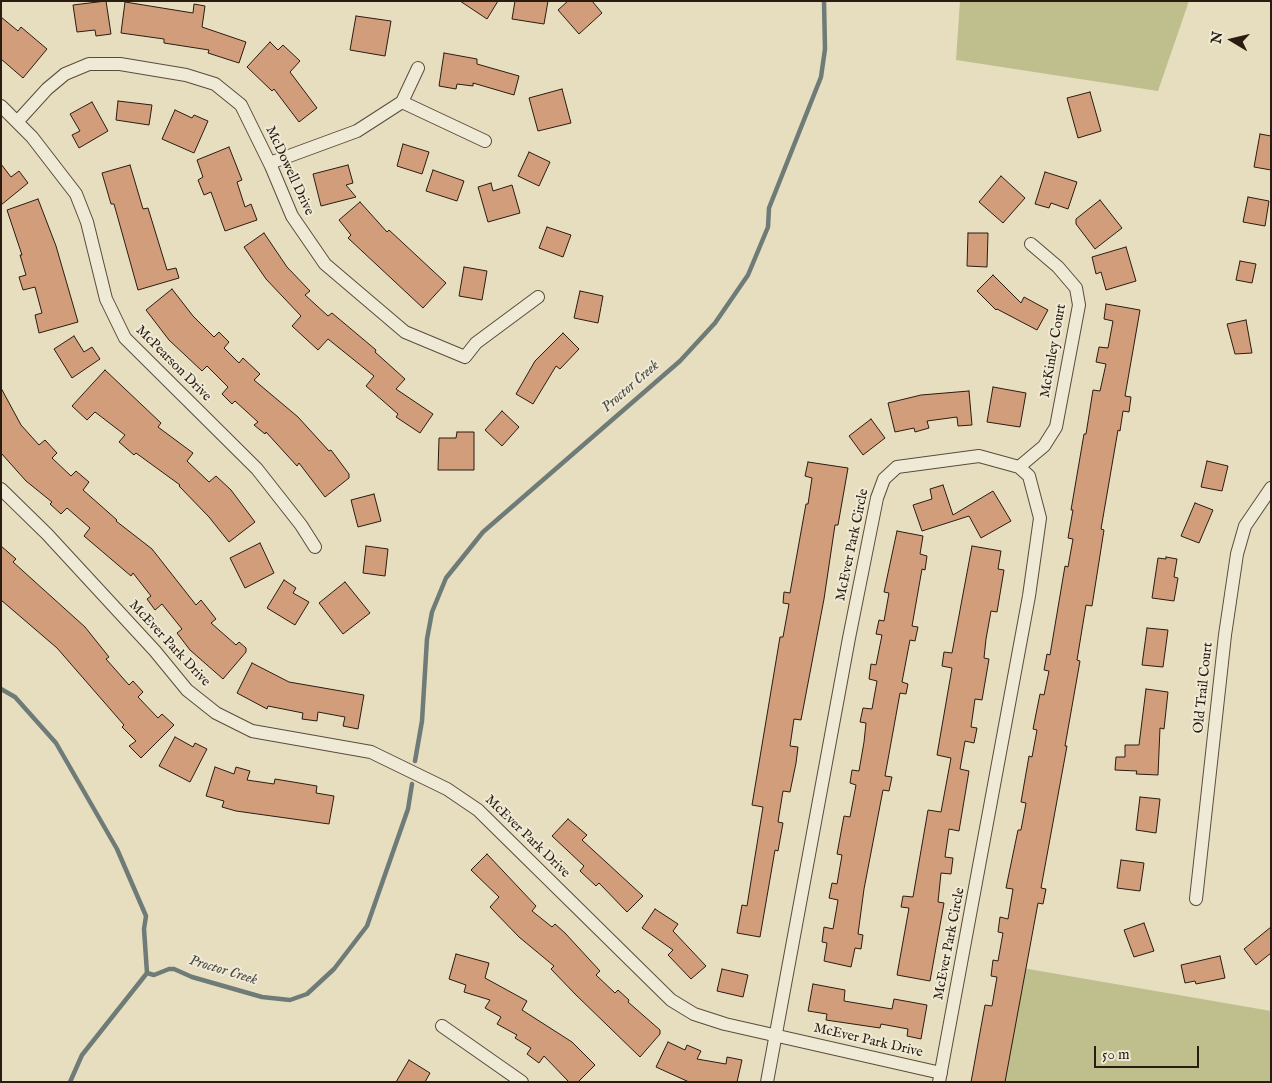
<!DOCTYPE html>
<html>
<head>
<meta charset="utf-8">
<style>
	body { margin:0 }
	#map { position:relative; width:1272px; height:1083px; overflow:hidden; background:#e7dec0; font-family:"IM FELL English",serif }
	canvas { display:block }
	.frame { position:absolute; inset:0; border:2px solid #2b1c11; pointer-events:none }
	.north { position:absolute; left:1207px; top:15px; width:50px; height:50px; -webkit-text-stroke:4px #efead6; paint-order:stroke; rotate:279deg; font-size:14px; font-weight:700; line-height:20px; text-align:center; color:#2b1c11 }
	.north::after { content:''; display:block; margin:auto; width:18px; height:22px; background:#2b1c11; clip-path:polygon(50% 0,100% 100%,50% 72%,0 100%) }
	.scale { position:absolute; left:1094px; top:1046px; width:105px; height:22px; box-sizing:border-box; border:2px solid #2b1c11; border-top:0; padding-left:6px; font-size:15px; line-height:18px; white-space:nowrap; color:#2b1c11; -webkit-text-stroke:4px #efead6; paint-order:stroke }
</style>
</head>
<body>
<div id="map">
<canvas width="1272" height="1083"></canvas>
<div class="frame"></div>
<div class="north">N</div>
<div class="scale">50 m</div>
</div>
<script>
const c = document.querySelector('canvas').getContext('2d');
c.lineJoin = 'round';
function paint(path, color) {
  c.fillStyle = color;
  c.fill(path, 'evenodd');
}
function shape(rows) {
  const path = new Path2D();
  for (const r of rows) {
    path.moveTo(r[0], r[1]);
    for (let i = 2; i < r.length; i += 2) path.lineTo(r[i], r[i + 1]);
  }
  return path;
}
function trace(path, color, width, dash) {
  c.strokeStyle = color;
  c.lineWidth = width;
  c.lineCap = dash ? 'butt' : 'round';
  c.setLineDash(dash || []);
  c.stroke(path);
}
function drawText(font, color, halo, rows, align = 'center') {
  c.font = font + ' "IM FELL English",serif';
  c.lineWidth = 4;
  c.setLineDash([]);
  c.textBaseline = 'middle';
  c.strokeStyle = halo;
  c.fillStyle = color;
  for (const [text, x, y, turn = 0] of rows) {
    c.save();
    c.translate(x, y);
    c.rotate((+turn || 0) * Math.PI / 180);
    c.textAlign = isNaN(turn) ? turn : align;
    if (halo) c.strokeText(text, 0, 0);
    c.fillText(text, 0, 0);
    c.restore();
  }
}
paint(shape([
	[960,1,1189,1,1158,91,956,60],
	[1011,966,1271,1011,1271,1082,986,1082]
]), '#bebf8d');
trace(shape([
	[1,689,15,697,56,743,117,849,146,916,144,929,147,973],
	[415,761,422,721,427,639,432,612,446,578,483,532,680,361,715,323,748,275,768,227,769,208,821,77,825,49,824,1],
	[147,973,154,975,169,969,174,969,192,977,262,997,290,1000,307,994,334,969,367,926,408,809,412,784],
	[70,1082,82,1055,147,973]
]), '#6e7b77', 4.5);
const building = shape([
	[106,1,111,34,96,36,95,30,77,32,73,5,106,1],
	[460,1,498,1,487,19,460,1],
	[515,1,548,1,544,24,512,19,515,1],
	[568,1,592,1,602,13,579,34,558,10,568,1],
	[125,2,193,13,194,4,205,6,202,27,246,42,239,63,208,53,209,50,164,43,164,39,121,33,125,2],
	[356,16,391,21,385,56,350,50,356,16],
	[1,17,18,31,21,27,47,49,23,78,1,59,1,17],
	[270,42,278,50,283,45,300,61,290,72,317,108,299,122,274,89,272,91,247,67,270,42],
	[444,53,477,59,477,64,519,76,514,95,473,83,473,86,457,84,456,89,439,86,444,53],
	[562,89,571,123,538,131,529,98,562,89],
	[1090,92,1101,131,1078,138,1067,98,1090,92],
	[118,101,152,105,149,125,116,120,118,101],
	[92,102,108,131,79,148,72,135,80,131,70,114,92,102],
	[175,110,192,118,194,115,208,121,194,153,162,139,175,110],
	[1260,134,1271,136,1271,170,1254,167,1260,134],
	[403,144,429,152,422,174,397,166,403,144],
	[229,147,242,180,237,182,245,207,251,204,257,220,225,231,211,192,204,195,198,180,203,177,197,160,229,147],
	[529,152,550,162,539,186,518,176,529,152],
	[1,164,11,177,19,171,28,183,1,205,1,164],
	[130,165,143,209,148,208,167,270,176,268,179,278,138,290,114,204,111,204,102,173,130,165],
	[348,165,353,183,346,185,356,197,321,206,313,174,348,165],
	[433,170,464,181,457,201,426,191,433,170],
	[1045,172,1077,182,1068,209,1051,203,1049,208,1035,204,1045,172],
	[1001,176,1025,198,1003,223,979,202,1001,176],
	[491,183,493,191,512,185,520,213,488,222,478,187,491,183],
	[1248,197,1269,201,1265,226,1243,222,1248,197],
	[38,199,56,246,78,322,39,333,35,315,42,313,35,287,23,290,19,277,26,275,20,255,22,255,7,210,38,199],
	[1100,200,1122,228,1095,249,1076,224,1076,219,1100,200],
	[360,202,387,232,389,230,446,283,423,308,348,238,351,235,339,220,360,202],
	[547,227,571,235,563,257,539,248,547,227],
	[264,233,287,267,310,291,305,295,328,316,332,313,376,350,375,352,405,379,396,389,433,414,420,433,396,417,398,414,366,386,374,376,328,339,318,350,292,326,301,316,266,279,244,247,264,233],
	[968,233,988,233,987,267,967,266,968,233],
	[1126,247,1136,281,1106,290,1101,272,1096,274,1092,257,1126,247],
	[1240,261,1256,264,1252,283,1236,280,1240,261],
	[464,267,487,271,482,300,459,296,464,267],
	[993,275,1021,303,1024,297,1048,310,1037,330,997,309,996,310,977,291,993,275],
	[172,289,193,316,214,337,219,332,229,342,224,348,239,363,243,358,260,374,254,380,298,417,329,451,331,450,349,474,349,478,325,497,299,463,297,466,266,432,265,434,254,425,258,422,235,401,232,404,222,394,228,387,207,366,202,371,169,340,146,310,172,289],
	[580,291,603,296,598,323,574,318,580,291],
	[1106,304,1140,310,1125,396,1131,397,1129,412,1123,411,1120,431,1118,430,1101,529,1104,530,1092,606,1086,605,1077,660,1080,661,1065,746,1067,746,1041,888,1046,889,1043,904,1038,903,1005,1082,971,1082,985,1005,992,1006,997,977,991,976,993,960,998,961,1003,933,998,932,1000,917,1008,919,1013,889,1006,888,1018,830,1021,830,1026,803,1021,802,1029,756,1032,757,1037,730,1033,729,1040,694,1044,695,1049,671,1044,670,1047,654,1050,655,1065,566,1068,567,1073,539,1068,538,1073,510,1071,510,1084,434,1086,434,1093,390,1100,391,1106,364,1096,362,1099,347,1108,348,1113,321,1104,319,1106,304],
	[1246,320,1252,353,1235,354,1227,324,1246,320],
	[563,333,579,349,560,369,556,366,533,404,516,394,535,361,563,333],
	[74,336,84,352,92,347,100,359,72,378,54,349,74,336],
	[105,370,161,423,158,427,193,453,187,461,209,482,216,476,231,490,255,522,229,542,209,517,179,486,180,485,136,453,134,455,119,442,125,435,95,412,87,420,72,406,105,370],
	[993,387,1026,393,1020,427,987,422,993,387],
	[1,388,21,425,39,445,45,440,57,453,52,458,71,476,76,471,89,482,83,490,117,520,116,521,152,549,196,605,201,600,216,619,211,623,236,645,239,642,246,648,246,652,223,679,190,650,177,633,182,629,162,604,155,610,147,599,151,596,133,573,131,576,84,536,90,528,67,508,61,514,50,504,52,502,26,481,1,453,1,388],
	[969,391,972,425,958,426,957,417,927,421,929,428,915,432,914,428,895,432,888,403,921,395,969,391],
	[502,411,519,427,502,446,485,430,502,411],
	[871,419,885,438,863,455,849,436,871,419],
	[457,432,474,432,474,470,438,470,439,438,456,438,457,432],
	[1207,461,1228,466,1222,491,1201,487,1207,461],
	[808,462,848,468,838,525,835,525,824,599,801,720,794,719,790,746,798,747,796,763,790,792,783,791,778,822,783,823,778,851,775,850,760,937,737,933,742,905,747,906,763,807,752,805,780,637,783,637,789,604,783,603,784,592,790,593,806,504,808,504,812,478,805,476,808,462],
	[943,485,953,515,993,491,1011,521,981,538,969,516,922,531,913,505,932,499,930,489,943,485],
	[374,494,381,521,358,527,351,500,374,494],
	[1195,503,1213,510,1199,543,1181,536,1195,503],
	[897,531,923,536,920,554,927,556,925,570,922,569,912,626,918,627,915,641,910,640,902,682,908,684,906,694,900,693,885,776,892,777,889,791,883,790,864,889,858,934,863,935,861,949,855,948,851,967,824,961,827,943,822,942,824,927,833,929,838,900,829,898,832,883,837,884,842,855,837,854,844,816,850,817,856,785,850,783,852,770,859,771,864,742,866,723,860,722,863,708,872,709,877,681,869,679,871,664,876,665,882,635,876,634,879,620,884,621,889,593,884,592,897,531],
	[260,543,274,573,245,588,230,558,260,543],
	[1,546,16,559,13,562,85,627,109,657,106,659,129,685,133,681,143,692,138,697,158,718,162,714,174,725,141,758,129,746,136,741,122,727,124,725,57,648,1,600,1,546],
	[366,546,388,549,385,576,363,573,366,546],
	[972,546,1001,551,998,569,1004,570,997,612,991,611,986,639,984,658,989,659,982,700,975,699,971,727,977,728,974,743,965,741,960,769,969,771,959,831,949,829,945,857,953,858,951,874,941,873,938,902,944,903,930,981,897,975,909,908,901,907,903,896,913,897,928,810,941,812,951,758,937,755,952,668,942,666,944,652,952,653,972,546],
	[1166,557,1177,559,1174,577,1178,578,1174,601,1152,598,1158,558,1166,559,1166,557],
	[284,580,296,588,293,593,309,602,295,625,267,608,284,580],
	[345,582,370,613,343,634,319,603,345,582],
	[1147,628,1168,630,1163,667,1142,665,1147,628],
	[252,663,289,682,364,695,358,729,343,726,345,717,318,712,317,721,302,719,303,713,268,706,267,709,237,693,252,663],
	[1146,689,1168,692,1164,729,1160,728,1158,775,1136,774,1137,771,1115,770,1116,757,1125,757,1125,745,1139,745,1146,689],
	[175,737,193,747,195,743,207,749,190,782,159,766,175,737],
	[215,767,234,774,236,767,250,771,247,780,274,784,275,779,317,786,316,793,334,796,329,824,236,811,222,807,224,801,206,796,215,767],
	[1140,797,1160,799,1156,833,1136,830,1140,797],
	[568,819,587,835,582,840,643,896,627,912,599,883,596,886,580,871,584,866,552,836,568,819],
	[487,854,536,906,532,911,552,927,555,924,565,933,600,971,596,975,615,993,618,990,629,1000,628,1002,660,1030,660,1034,640,1057,575,994,551,969,554,966,519,937,490,907,499,897,471,870,487,854],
	[1121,860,1144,863,1140,891,1117,888,1121,860],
	[655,909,678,924,673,931,706,966,691,979,668,955,673,950,642,928,655,909],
	[1144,923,1154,951,1134,957,1124,930,1144,923],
	[1271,927,1271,953,1256,965,1244,949,1271,927],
	[456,954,489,963,485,978,527,1001,522,1010,572,1042,595,1065,578,1082,569,1082,544,1056,539,1063,527,1054,531,1048,515,1038,517,1035,497,1024,501,1017,485,1008,490,1000,464,992,466,985,449,979,456,954],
	[1220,956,1225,978,1196,984,1195,981,1185,983,1181,965,1220,956],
	[722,969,748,975,743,997,717,991,722,969],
	[813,984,845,990,844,1001,892,1009,894,999,927,1005,921,1039,907,1036,908,1029,881,1024,880,1028,826,1020,827,1014,808,1011,813,984],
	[668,1042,685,1050,687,1045,701,1051,697,1059,726,1064,727,1057,742,1060,737,1082,689,1082,656,1067,668,1042],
	[409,1060,430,1073,425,1082,396,1082,409,1060]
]);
paint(building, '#d29d7a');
trace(building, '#2b1c11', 1);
const minor = shape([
	[402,102,485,141],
	[1,106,32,137,76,194,87,222,106,299,125,338,257,469,301,525,315,547],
	[17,122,47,89,65,74,89,64,120,64,186,75,215,84,241,105,271,166,292,216,325,264,405,332,465,357,476,343,538,297],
	[270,163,357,131,402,102,418,68],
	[1019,467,1044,446,1056,427,1079,305,1076,288,1058,267,1031,244],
	[1,489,47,534,155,651,187,690,216,713,252,731,371,752,447,789,478,810,671,1000,694,1014,725,1024,941,1073],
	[1196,899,1225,635,1237,554,1245,526,1271,488],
	[442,1026,522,1082],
	[767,1082,849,638,877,498,884,479,897,467,979,456,1019,467,1029,476,1040,518,1029,596,939,1082]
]);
trace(minor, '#5a4c3d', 14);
trace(minor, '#efead6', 12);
drawText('14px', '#2b1c11', '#efead6', [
	["McDowell Drive",289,171,65],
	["McKinley Court",1054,351,-80],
	["McPearson Drive",173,364,45],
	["McEver Park Circle",853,545,-78],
	["McEver Park Drive",169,644,47],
	["Old Trail Court",1204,688,-84],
	["McEver Park Drive",527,837,44],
	["McEver Park Circle",950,944,-79],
	["McEver Park Drive",868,1041,13]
]);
drawText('italic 15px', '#4c4b44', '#efead6', [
	["Proctor Creek",631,387,-41],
	["Proctor Creek",223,971,17]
]);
</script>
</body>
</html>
